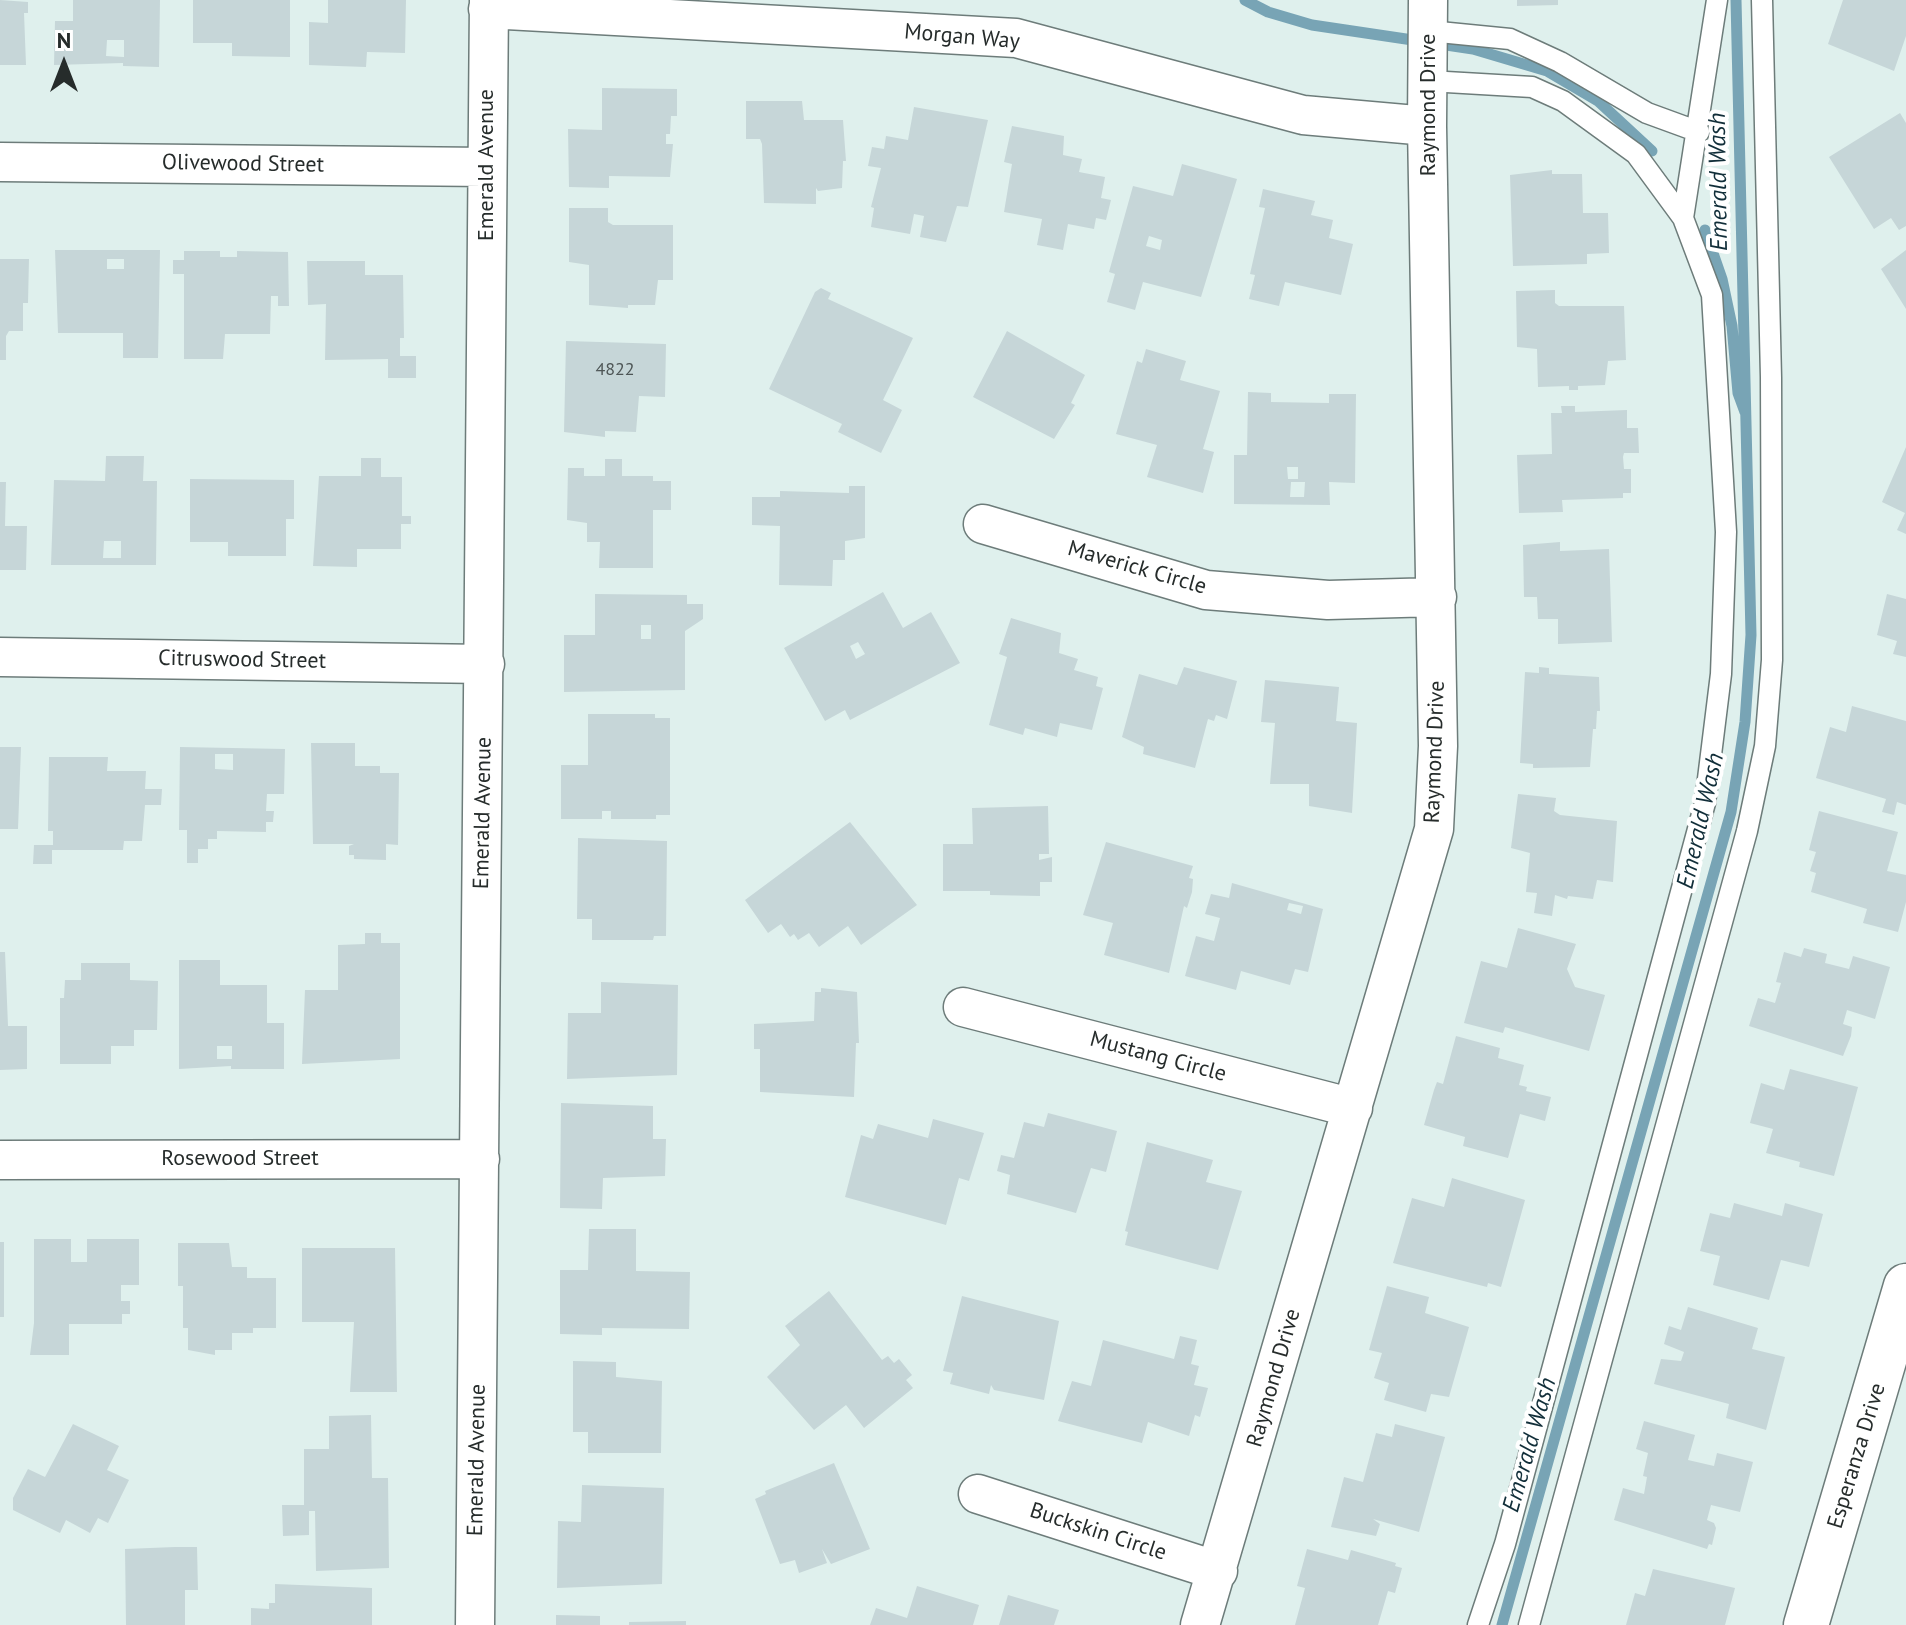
<!DOCTYPE html>
<html>
<head>
<meta charset="utf-8">
<style>
	body { margin:0 }
	#map { position:relative; width:1906px; height:1625px; overflow:hidden; background:#dff0ed; font-family:"PT Sans",sans-serif }
	canvas { display:block }
	.north { position:absolute; left:24px; top:24px; width:80px; height:80px; -webkit-text-stroke:6px #fff; paint-order:stroke; rotate:0deg; font-size:22px; font-weight:700; line-height:32px; text-align:center; color:#262c2b }
	.north::after { content:''; display:block; margin:auto; width:28px; height:36px; background:#262c2b; clip-path:polygon(50% 0,100% 100%,50% 72%,0 100%) }
</style>
</head>
<body>
<div id="map">
<canvas width="1906" height="1625"></canvas>
<div class="north">N</div>
</div>
<script>
const c = document.querySelector('canvas').getContext('2d');
c.lineJoin = 'round';
function shape(rows) {
  const path = new Path2D();
  for (const r of rows) {
    path.moveTo(r[0], r[1]);
    for (let i = 2; i < r.length; i += 2) path.lineTo(r[i], r[i + 1]);
  }
  return path;
}
function trace(path, color, width, dash) {
  c.strokeStyle = color;
  c.lineWidth = width;
  c.lineCap = dash ? 'butt' : 'round';
  c.setLineDash(dash || []);
  c.stroke(path);
}
function paint(path, color) {
  c.fillStyle = color;
  c.fill(path, 'evenodd');
}
function drawText(font, color, halo, rows, align = 'center') {
  c.font = font + ' "PT Sans",sans-serif';
  c.lineWidth = 8;
  c.setLineDash([]);
  c.textBaseline = 'middle';
  c.strokeStyle = halo;
  c.fillStyle = color;
  for (const [text, x, y, turn = 0] of rows) {
    c.save();
    c.translate(x, y);
    c.rotate((+turn || 0) * Math.PI / 180);
    c.textAlign = isNaN(turn) ? turn : align;
    if (halo) c.strokeText(text, 0, 0);
    c.fillText(text, 0, 0);
    c.restore();
  }
}
trace(shape([
	[1245,0,1268,12,1312,25,1473,49,1547,71,1598,101,1652,151],
	[1705,230,1722,279,1732,326,1738,393,1745,412],
	[1502,1625,1731,812,1745,722,1751,635,1736,0]
]), '#78a4b5', 11);
paint(shape([
	[0,0,28,2,28,13,24,13,26,65,0,65],
	[73,0,160,0,159,67,123,66,123,63,54,65,55,21,73,21],
	[107,40,124,40,124,57,106,56],
	[193,0,290,0,290,57,232,56,232,43,193,43],
	[328,0,406,0,405,53,367,52,366,67,309,65,309,22,328,23],
	[1517,0,1558,0,1558,5,1517,6],
	[1843,0,1906,0,1906,36,1894,71,1828,44],
	[602,88,677,89,677,116,671,116,670,134,666,134,666,144,673,144,670,177,609,176,609,188,569,187,568,129,602,130],
	[746,101,802,101,804,120,843,120,846,161,843,161,842,188,818,191,816,188,816,204,764,203,762,144,760,139,746,139],
	[914,107,988,120,968,207,957,206,946,242,920,237,924,216,914,214,910,234,871,227,874,208,871,207,881,168,868,166,872,147,884,149,886,136,908,140],
	[1900,113,1906,123,1906,226,1899,230,1891,218,1874,229,1829,157],
	[1012,126,1064,136,1063,155,1082,159,1079,172,1105,177,1101,198,1111,200,1106,220,1096,218,1094,229,1068,224,1063,250,1037,245,1042,219,1004,212,1012,164,1004,162],
	[1182,164,1237,179,1201,297,1143,282,1135,310,1107,302,1115,274,1109,272,1133,186,1173,196],
	[1149,236,1162,240,1160,250,1146,246],
	[1552,170,1552,174,1582,174,1583,213,1608,213,1609,253,1587,254,1587,264,1513,266,1510,175],
	[1263,189,1315,201,1311,215,1333,220,1329,238,1353,244,1341,295,1285,282,1279,306,1249,299,1255,275,1250,274,1265,208,1259,207],
	[569,208,608,208,608,222,613,225,673,225,673,280,658,280,655,305,628,305,628,308,589,305,589,265,569,262],
	[55,250,160,250,158,358,123,358,123,333,58,333],
	[107,259,124,259,124,269,107,269],
	[1906,250,1906,309,1881,269],
	[184,251,220,251,220,257,237,257,237,251,288,252,289,306,278,306,278,296,271,296,270,334,225,334,223,359,184,359,184,274,173,274,173,260,184,260],
	[0,259,29,259,28,303,23,303,23,331,9,331,6,336,6,360,0,360],
	[307,261,365,261,365,275,403,275,404,338,400,338,400,356,416,356,416,378,388,378,388,359,325,360,326,304,308,305],
	[821,288,831,293,828,299,913,338,883,400,902,410,881,453,838,432,842,424,769,389,815,292],
	[1555,290,1555,303,1559,306,1624,306,1626,360,1608,361,1605,385,1578,386,1578,390,1569,390,1569,386,1538,387,1537,349,1517,347,1516,291],
	[1007,331,1085,375,1071,403,1075,405,1054,439,973,397],
	[566,341,666,344,665,397,639,396,636,432,605,431,605,437,564,432],
	[1146,349,1186,361,1180,380,1220,391,1203,449,1214,452,1203,493,1147,477,1157,445,1116,434,1137,361,1142,363],
	[1248,392,1271,393,1271,402,1329,403,1329,394,1356,394,1355,483,1329,482,1330,505,1234,504,1234,455,1247,455],
	[1287,467,1298,467,1298,479,1288,479],
	[1291,482,1305,482,1304,497,1290,497],
	[1561,406,1575,406,1575,412,1627,410,1627,428,1638,428,1639,453,1624,453,1623,457,1624,469,1631,469,1631,493,1623,493,1623,498,1562,500,1563,512,1519,513,1517,455,1552,454,1551,413,1562,413],
	[1906,447,1906,534,1897,530,1905,513,1882,502],
	[106,456,144,456,143,481,157,481,156,565,51,565,54,480,105,481],
	[104,541,121,541,121,558,103,558],
	[361,458,381,458,381,477,402,477,402,516,411,516,411,524,401,524,401,549,357,549,357,567,313,566,319,476,361,476],
	[605,459,622,459,622,476,653,476,653,481,671,481,671,510,653,510,653,568,599,568,600,542,587,542,587,523,567,520,568,468,584,468,584,476,605,476],
	[190,479,294,480,294,519,286,519,286,556,228,556,228,542,190,542],
	[0,482,6,482,5,526,27,526,26,570,0,570],
	[849,486,865,486,865,538,845,541,845,560,833,560,832,586,779,585,780,526,752,525,752,497,780,497,780,491,849,493],
	[1560,542,1560,551,1609,549,1612,642,1558,644,1558,619,1538,619,1537,597,1524,597,1523,545],
	[883,592,903,628,931,612,960,663,850,720,845,710,825,721,784,648],
	[858,642,865,654,856,659,850,646],
	[595,594,687,595,687,604,703,604,703,619,685,631,685,690,564,692,564,635,595,635],
	[641,625,651,625,651,639,641,639],
	[1887,594,1906,599,1906,657,1893,654,1897,641,1877,635],
	[1011,618,1061,633,1059,653,1078,659,1074,670,1098,677,1096,686,1103,688,1092,730,1060,723,1057,737,1025,728,1023,735,989,725,1007,657,999,654],
	[1184,667,1237,681,1227,719,1216,715,1214,721,1208,719,1195,768,1143,754,1144,747,1122,737,1139,674,1177,685],
	[1539,667,1549,668,1549,674,1599,677,1600,711,1597,711,1596,729,1593,729,1590,767,1533,768,1533,764,1520,763,1525,672,1539,673],
	[1265,680,1339,687,1336,721,1357,723,1352,813,1309,806,1309,784,1270,784,1275,723,1261,722],
	[1852,706,1906,721,1906,805,1897,802,1894,815,1882,812,1886,799,1816,778,1830,727,1846,732],
	[588,714,655,714,655,718,670,718,670,815,656,815,656,819,611,819,611,811,602,811,602,819,561,819,561,765,588,765],
	[311,743,355,743,355,766,380,766,380,773,399,773,398,845,386,844,386,860,354,859,354,855,349,855,349,846,354,844,313,844],
	[0,747,21,747,18,829,0,829],
	[180,747,285,749,284,794,267,794,266,811,274,811,273,822,266,822,266,832,217,831,217,839,208,839,208,849,198,849,198,863,187,863,187,830,179,830],
	[215,754,233,754,233,770,215,769],
	[49,757,108,757,107,771,146,771,145,789,162,789,161,805,145,805,142,841,124,841,123,850,52,850,52,864,33,864,34,845,53,845,53,831,48,831],
	[1518,794,1556,798,1554,811,1560,815,1617,821,1613,882,1597,880,1593,899,1568,896,1567,899,1555,895,1552,916,1534,913,1537,893,1526,892,1530,853,1511,848],
	[1048,806,1049,854,1039,854,1039,860,1052,857,1052,882,1040,882,1040,896,990,895,990,891,943,891,943,844,973,844,972,808],
	[1819,811,1898,832,1887,871,1906,875,1906,902,1898,932,1863,923,1867,909,1811,892,1816,873,1810,871,1816,852,1809,850],
	[850,822,917,905,861,945,848,926,819,947,809,933,798,940,794,934,790,937,781,924,768,933,745,900],
	[578,838,667,841,666,936,654,936,653,940,592,940,592,919,577,919],
	[1106,842,1193,866,1189,878,1193,879,1192,892,1187,908,1184,906,1169,973,1104,955,1113,923,1083,915],
	[1232,883,1323,909,1308,972,1295,969,1290,985,1241,971,1236,990,1185,976,1196,936,1214,941,1220,918,1205,914,1211,894,1229,898],
	[1289,903,1303,906,1301,914,1287,910],
	[1518,928,1576,944,1567,969,1575,987,1605,995,1589,1051,1505,1027,1503,1033,1464,1023,1481,961,1507,968],
	[365,933,381,933,381,943,400,943,400,1059,302,1064,305,990,338,990,338,945,365,944],
	[1804,948,1827,954,1825,963,1849,969,1853,956,1890,967,1875,1019,1847,1010,1843,1024,1852,1027,1851,1036,1843,1056,1749,1026,1758,998,1775,1003,1781,983,1776,982,1784,952,1801,957],
	[0,952,5,952,8,1026,27,1026,27,1069,0,1070],
	[179,960,220,960,220,985,267,985,267,1023,284,1023,284,1069,231,1069,231,1066,179,1069],
	[217,1046,232,1046,232,1059,217,1059],
	[81,963,130,963,130,980,158,981,157,1030,134,1030,134,1046,111,1046,111,1064,60,1064,60,998,64,998,65,980,81,980],
	[601,982,678,985,677,1075,567,1079,568,1013,601,1013],
	[821,988,857,992,859,1043,856,1043,854,1097,760,1092,760,1049,754,1049,754,1024,814,1021,815,992,821,992],
	[1456,1036,1500,1048,1498,1058,1524,1065,1519,1085,1527,1087,1526,1091,1551,1097,1545,1121,1520,1114,1508,1158,1463,1146,1465,1137,1424,1125,1434,1090,1437,1082,1443,1084],
	[1790,1069,1858,1087,1834,1176,1799,1167,1800,1162,1766,1153,1773,1129,1750,1123,1761,1083,1784,1090],
	[561,1103,653,1106,653,1139,666,1139,665,1176,603,1178,602,1209,560,1208],
	[1048,1113,1117,1131,1106,1172,1091,1168,1076,1213,1007,1194,1010,1175,997,1171,1001,1155,1014,1158,1024,1122,1044,1127],
	[933,1119,984,1133,969,1181,959,1178,946,1225,845,1197,861,1135,873,1139,878,1124,928,1138],
	[1147,1142,1213,1160,1206,1182,1242,1191,1218,1270,1125,1245,1128,1232,1125,1231],
	[1452,1178,1525,1200,1501,1287,1488,1283,1487,1287,1393,1263,1412,1198,1444,1207],
	[1734,1203,1782,1216,1785,1203,1823,1214,1809,1267,1781,1260,1769,1300,1713,1285,1720,1256,1700,1251,1710,1213,1730,1218],
	[589,1229,636,1229,636,1271,690,1272,689,1329,602,1328,602,1335,560,1334,560,1270,588,1270],
	[34,1239,71,1239,71,1262,87,1262,87,1239,139,1239,139,1285,121,1285,121,1301,130,1301,130,1314,122,1314,122,1324,69,1324,69,1355,30,1355,34,1323],
	[0,1242,4,1242,4,1317,0,1317],
	[178,1243,229,1243,232,1267,247,1267,247,1278,276,1278,276,1328,253,1328,253,1333,232,1333,232,1350,215,1350,215,1355,188,1350,188,1328,183,1328,183,1286,178,1286],
	[302,1248,395,1248,397,1392,350,1392,354,1322,302,1322],
	[1387,1286,1429,1297,1425,1313,1469,1327,1449,1397,1431,1394,1426,1412,1384,1400,1389,1383,1374,1378,1382,1353,1369,1350],
	[829,1291,882,1360,888,1356,894,1363,899,1359,912,1375,906,1380,913,1388,864,1428,846,1405,814,1430,767,1377,800,1345,785,1326],
	[962,1296,1059,1321,1044,1400,994,1390,991,1385,989,1394,950,1384,953,1373,943,1371],
	[1688,1307,1758,1328,1752,1349,1785,1357,1766,1430,1726,1418,1729,1404,1654,1384,1661,1359,1681,1361,1684,1352,1664,1344,1669,1326,1681,1330],
	[1180,1336,1197,1340,1191,1364,1199,1366,1194,1385,1208,1388,1200,1417,1195,1415,1189,1436,1148,1422,1142,1443,1058,1421,1072,1381,1091,1386,1103,1340,1174,1359],
	[573,1361,616,1362,616,1377,662,1381,661,1453,588,1453,588,1432,573,1432],
	[371,1415,372,1478,388,1478,389,1568,316,1571,315,1511,309,1511,309,1535,283,1536,282,1505,304,1505,304,1449,329,1449,329,1416],
	[1644,1421,1695,1435,1688,1460,1714,1466,1717,1453,1753,1462,1740,1512,1711,1505,1707,1520,1714,1523,1716,1528,1712,1545,1709,1544,1707,1549,1614,1520,1623,1488,1644,1494,1647,1477,1643,1476,1648,1453,1636,1449],
	[73,1424,119,1446,107,1470,129,1480,108,1523,98,1518,90,1533,66,1520,60,1533,13,1510,13,1498,28,1469,45,1477],
	[1395,1424,1445,1437,1419,1532,1373,1519,1380,1524,1376,1536,1331,1527,1344,1477,1363,1482,1376,1433,1392,1437],
	[834,1463,870,1549,831,1564,822,1549,827,1563,799,1573,795,1560,780,1564,755,1499,766,1494,765,1491],
	[582,1485,664,1488,662,1584,557,1588,558,1521,581,1522],
	[175,1547,197,1547,198,1590,185,1590,185,1625,126,1625,125,1549],
	[1307,1549,1348,1560,1351,1550,1396,1563,1395,1566,1402,1568,1395,1593,1388,1591,1378,1625,1295,1625,1305,1588,1297,1586],
	[1653,1569,1735,1588,1725,1625,1626,1625,1635,1593,1645,1596],
	[275,1584,372,1588,372,1625,251,1625,251,1608,269,1609,269,1603,275,1603],
	[917,1586,979,1605,973,1625,870,1625,876,1608,907,1618],
	[1008,1595,1059,1610,1054,1625,999,1625],
	[556,1615,600,1616,600,1625,556,1625],
	[686,1621,686,1625,629,1625,629,1622]
]), '#c6d6d8');
const service = shape([
	[1429,31,1510,39,1560,62,1647,113,1699,132],
	[1429,81,1532,87,1563,101,1636,154,1683,218],
	[1478,1625,1505,1544,1705,803,1721,674,1726,532,1712,295,1683,218,1717,0],
	[1529,1625,1747,831,1765,746,1772,660,1771,377,1762,0]
]);
const minor = shape([
	[488,9,1016,38,1303,115,1427,126],
	[0,162,487,167],
	[983,524,1206,590,1328,600,1437,597],
	[0,657,485,664],
	[963,1007,1353,1108],
	[0,1160,480,1159],
	[978,1494,1218,1571],
	[475,1625,489,0],
	[1200,1625,1434,829,1438,746,1427,126,1428,0]
]);
const secondary = shape([
	[1806,1625,1906,1286]
]);
trace(service, '#6d7c7a', 23);
trace(minor, '#6d7c7a', 41);
trace(secondary, '#6d7c7a', 47);
trace(service, '#fff', 20);
trace(minor, '#fff', 38);
trace(secondary, '#fff', 44);
drawText('18px', '#4e5656', null, [
	["4822",615,370]
]);
drawText('22px', '#262c2b', '#fff', [
	["Morgan Way",962,37,5],
	["Raymond Drive",1429,105,-90],
	["Olivewood Street",243,164,1],
	["Emerald Avenue",487,165,-90],
	["Maverick Circle",1137,568,16],
	["Citruswood Street",242,660,1],
	["Raymond Drive",1435,752,-88],
	["Emerald Avenue",483,813,-89],
	["Mustang Circle",1158,1057,15],
	["Rosewood Street",240,1159],
	["Raymond Drive",1274,1378,-74],
	["Esperanza Drive",1857,1456,-73],
	["Emerald Avenue",477,1460,-89],
	["Buckskin Circle",1098,1532,18]
]);
drawText('italic 24px', '#112e39', '#fff', [
	["Emerald Wash",1719,182,-91],
	["Emerald Wash",1701,821,-77],
	["Emerald Wash",1530,1445,-74]
]);
</script>
</body>
</html>
